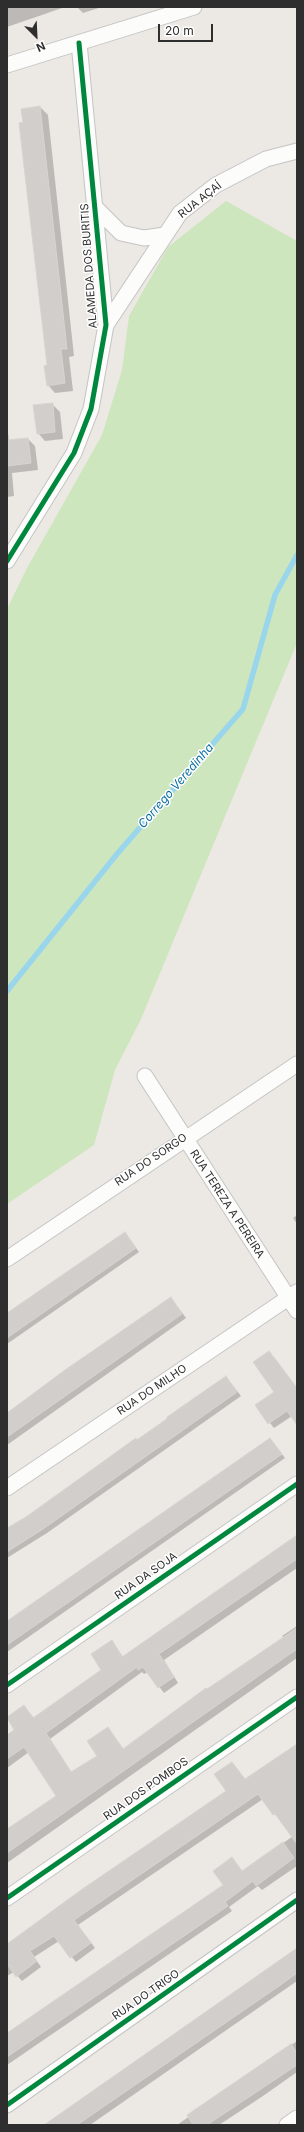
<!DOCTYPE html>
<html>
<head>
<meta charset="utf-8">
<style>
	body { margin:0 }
	#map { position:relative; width:304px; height:2132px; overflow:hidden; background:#ece8e4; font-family:Inter,sans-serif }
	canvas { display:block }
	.frame { position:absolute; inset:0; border:8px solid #2e2e2e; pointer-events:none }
	.north { position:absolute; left:16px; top:16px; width:40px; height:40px; -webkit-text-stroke:3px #fff; paint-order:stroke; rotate:156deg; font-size:11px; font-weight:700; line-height:16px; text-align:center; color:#2e2e2e }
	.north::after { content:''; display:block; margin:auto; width:14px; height:18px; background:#2e2e2e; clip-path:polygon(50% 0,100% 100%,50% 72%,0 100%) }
	.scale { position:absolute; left:158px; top:24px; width:55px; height:18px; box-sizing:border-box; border:2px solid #2e2e2e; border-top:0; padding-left:5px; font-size:12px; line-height:14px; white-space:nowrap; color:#2e2e2e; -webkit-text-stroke:3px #fff; paint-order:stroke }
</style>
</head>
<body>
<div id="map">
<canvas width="304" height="2132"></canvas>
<div class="frame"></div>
<div class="north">N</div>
<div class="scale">20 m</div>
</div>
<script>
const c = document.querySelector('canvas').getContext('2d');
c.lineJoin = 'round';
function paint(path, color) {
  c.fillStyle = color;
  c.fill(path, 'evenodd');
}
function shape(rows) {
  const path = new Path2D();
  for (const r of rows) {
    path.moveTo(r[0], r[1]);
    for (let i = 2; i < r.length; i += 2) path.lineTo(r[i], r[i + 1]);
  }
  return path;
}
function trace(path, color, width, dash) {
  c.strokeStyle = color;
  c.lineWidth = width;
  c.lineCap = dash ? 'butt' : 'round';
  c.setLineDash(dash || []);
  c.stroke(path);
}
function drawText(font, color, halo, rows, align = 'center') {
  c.font = font + ' Inter,sans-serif';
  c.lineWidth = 3;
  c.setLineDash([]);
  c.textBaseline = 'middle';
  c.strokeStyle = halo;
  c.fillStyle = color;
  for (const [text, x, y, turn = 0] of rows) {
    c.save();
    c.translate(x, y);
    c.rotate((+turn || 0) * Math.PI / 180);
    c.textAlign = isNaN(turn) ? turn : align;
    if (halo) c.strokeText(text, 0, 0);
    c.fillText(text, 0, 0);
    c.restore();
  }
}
paint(shape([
	[226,201,297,241,297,643,141,1019,115,1070,94,1145,7,1204,7,609,27,568,102,435,122,370,129,316,168,247]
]), '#cee6be');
paint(shape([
	[7,7,65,7,7,27],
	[77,7,102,7,83,13],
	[40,107,48,115,74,356,69,357,73,391,55,393,48,385,48,366,24,123],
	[52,404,60,412,63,439,45,441,38,433],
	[7,425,9,441,28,439,35,446,38,470,12,473,14,496,7,497],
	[297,1215,297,1224,293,1218],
	[128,1237,139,1252,7,1344,7,1315],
	[175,1303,186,1318,7,1445,7,1414],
	[274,1357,297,1388,297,1423,292,1416,274,1428,256,1405,275,1393],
	[226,1377,241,1396,47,1533,7,1558,7,1529,26,1518],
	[270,1439,285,1458,7,1652,7,1623],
	[297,1537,297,1568,164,1660,178,1683,164,1693,148,1672,144,1674,142,1672,50,1739,72,1773,98,1756,108,1728,124,1750,284,1638,282,1636,297,1626,297,1658,7,1863,7,1826,9,1829,57,1796,29,1752,7,1768,7,1736,15,1730,7,1718,24,1706,34,1718,102,1670,112,1641,123,1657],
	[297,1744,297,1866,262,1890,258,1886,229,1907,232,1911,7,2065,7,2034,225,1885,232,1859,243,1872,293,1836,263,1799,78,1925,95,1948,76,1962,59,1941,34,1957,41,1967,22,1981,14,1972,7,1976,7,1945,227,1791,232,1763,245,1780],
	[297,1951,297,1981,90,2125,45,2125],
	[297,2041,297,2072,263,2096,219,2125,177,2125]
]), '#0003');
trace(shape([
	[7,991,117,854,243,709,275,595,297,555]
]), '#99d6ec', 5.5);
const building = shape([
	[40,106,67,349,61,349,65,383,47,386,44,366,47,365,19,123,23,122,21,109,40,106],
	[53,403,55,432,37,434,33,405,53,403],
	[28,438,31,463,7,466,7,440,28,438],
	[125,1232,136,1248,7,1338,7,1313,125,1232],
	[171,1297,182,1314,7,1437,7,1413,65,1370,171,1297],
	[269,1351,297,1388,297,1425,287,1411,268,1424,255,1405,274,1392,253,1362,269,1351],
	[226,1376,237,1392,43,1529,7,1552,7,1528,26,1517,136,1438,137,1440,167,1419,167,1417,226,1376],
	[270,1438,282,1454,7,1645,7,1621,270,1438],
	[297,1535,297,1559,159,1654,174,1677,158,1688,143,1667,138,1670,137,1667,46,1733,71,1772,97,1756,87,1741,108,1727,123,1749,206,1688,207,1689,297,1628,297,1649,7,1853,7,1829,56,1796,24,1747,7,1759,7,1735,14,1730,7,1717,24,1705,33,1718,101,1670,91,1654,112,1640,122,1657,297,1535],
	[297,1744,297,1844,275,1814,273,1815,258,1794,74,1920,91,1943,70,1958,54,1936,30,1951,37,1961,16,1977,7,1964,7,1944,81,1890,226,1791,214,1774,232,1762,245,1779,297,1744],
	[283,1842,294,1858,256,1886,253,1881,225,1902,228,1906,7,2057,7,2033,223,1885,213,1871,232,1857,242,1871,283,1842],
	[297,1948,297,1973,282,1984,77,2125,44,2125,297,1948],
	[291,2044,297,2053,297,2065,207,2125,193,2125,187,2115,291,2044]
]);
paint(building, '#d1cecb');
trace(building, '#d7d4d0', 1);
const minor = shape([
	[7,65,194,7],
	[94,206,121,233,144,238,165,235],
	[106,325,180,213,216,185,266,159,297,151],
	[7,561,74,453,91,409,106,325,79,43],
	[145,1076,297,1311],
	[7,1259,297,1064],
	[7,1488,297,1292],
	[7,1685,297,1484],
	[7,1898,297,1697],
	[7,2105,297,1900],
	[287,2125,297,2118]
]);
trace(minor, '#c5c4c5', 17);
trace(minor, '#fcfcfb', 15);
trace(shape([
	[7,561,74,453,91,409,106,325,79,43],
	[7,1685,297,1484],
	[7,1898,297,1697],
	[7,2105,297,1900]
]), '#00873e', 5);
drawText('11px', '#2e2e2e', '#fff', [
	["RUA AÇAÍ",200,200,-38],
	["ALAMEDA DOS BURITIS",89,266,-94],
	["RUA DO SORGO",151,1160,-34],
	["RUA TEREZA A PEREIRA",227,1204,57],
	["RUA DO MILHO",152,1390,-34],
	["RUA DA SOJA",146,1576,-35],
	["RUA DOS POMBOS",146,1789,-35],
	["RUA DO TRIGO",146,1995,-35]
]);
drawText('italic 12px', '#0d6fa3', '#fff', [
	["Corrego Veredinha",176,786,-49]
]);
</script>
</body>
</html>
